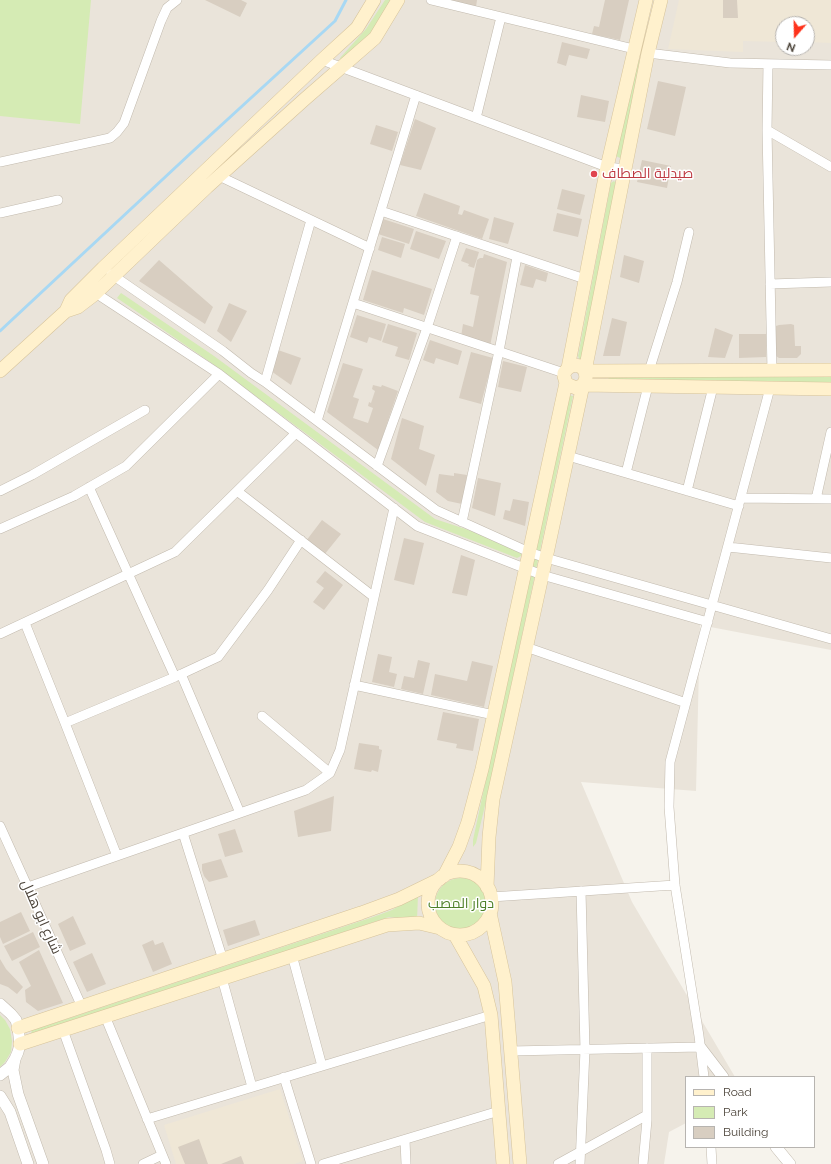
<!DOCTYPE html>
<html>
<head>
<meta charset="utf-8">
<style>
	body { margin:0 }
	#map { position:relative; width:831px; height:1164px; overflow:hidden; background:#f6f3ec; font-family:Raleway,sans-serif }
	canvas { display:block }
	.legend { position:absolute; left:685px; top:1076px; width:130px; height:72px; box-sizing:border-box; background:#fff; border:1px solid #b7b4b0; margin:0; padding:5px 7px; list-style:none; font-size:12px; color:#4b4339 }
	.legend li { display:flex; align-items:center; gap:8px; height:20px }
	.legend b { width:20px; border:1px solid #b7b4b0 }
	.north { position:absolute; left:775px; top:16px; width:40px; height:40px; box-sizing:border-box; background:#fff; border:1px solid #b7b4b0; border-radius:50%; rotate:200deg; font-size:11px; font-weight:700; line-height:16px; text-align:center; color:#4b4339 }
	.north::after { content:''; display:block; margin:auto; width:14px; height:18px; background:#fe321b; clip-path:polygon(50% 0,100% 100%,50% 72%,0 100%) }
</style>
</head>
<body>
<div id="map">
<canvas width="831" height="1164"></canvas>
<ul class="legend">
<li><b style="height:5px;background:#fff1cd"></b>Road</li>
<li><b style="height:11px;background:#d5ebb4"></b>Park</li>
<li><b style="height:11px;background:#d8cec1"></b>Building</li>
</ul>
<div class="north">N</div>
</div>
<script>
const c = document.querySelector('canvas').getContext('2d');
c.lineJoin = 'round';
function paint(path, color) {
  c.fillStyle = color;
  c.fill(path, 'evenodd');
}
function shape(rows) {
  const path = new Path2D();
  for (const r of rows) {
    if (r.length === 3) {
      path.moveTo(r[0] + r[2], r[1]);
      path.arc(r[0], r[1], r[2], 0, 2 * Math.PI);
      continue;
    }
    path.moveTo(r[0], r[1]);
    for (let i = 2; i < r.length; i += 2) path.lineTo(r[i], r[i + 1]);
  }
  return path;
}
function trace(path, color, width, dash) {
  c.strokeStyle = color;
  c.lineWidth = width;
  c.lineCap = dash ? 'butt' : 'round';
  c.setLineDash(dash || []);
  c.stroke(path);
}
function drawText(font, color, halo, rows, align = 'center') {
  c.font = font + ' Raleway,Cairo,sans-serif';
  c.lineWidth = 3;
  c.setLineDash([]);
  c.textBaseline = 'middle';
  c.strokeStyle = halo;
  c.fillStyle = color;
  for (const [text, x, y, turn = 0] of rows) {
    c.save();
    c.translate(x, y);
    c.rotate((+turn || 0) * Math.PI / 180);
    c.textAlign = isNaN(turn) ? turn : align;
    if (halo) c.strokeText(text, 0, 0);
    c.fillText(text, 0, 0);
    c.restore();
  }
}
paint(shape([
	[0,0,831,0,831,650,700,625,696,791,581,782,632,902,735,1077,686,1077,686,1123,669,1132,664,1164,0,1164],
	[783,24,807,24,807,48,783,48]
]), '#eae4da');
paint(shape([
	[679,0,831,0,831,43,807,42,807,24,783,24,783,42,743,41,743,52,668,49],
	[280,1089,303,1161,294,1164,176,1164,164,1125]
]), '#efe7d6');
paint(shape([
	[0,0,91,0,80,124,0,116],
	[385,0,393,0,374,32,341,61,340,58,366,29],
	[637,60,640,60,642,63,622,157,620,158,616,156,636,62],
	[614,181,618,185,583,358,580,361,578,356,611,183],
	[121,293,214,356,435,519,520,547,523,549,521,556,517,558,425,522,210,362,117,298],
	[612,375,831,377,831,383,608,379],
	[568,395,573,396,490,785,476,843,473,847,473,840],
	[461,904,26],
	[418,895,417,920,389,917,161,993,33,1034,31,1033,32,1030,70,1018,373,917,392,910],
	[0,1015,5,1020,10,1029,12,1041,11,1052,5,1062,0,1067]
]), '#d5ebb4');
trace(shape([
	[0,331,192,152,335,21,346,0]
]), '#a8d8f3', 3);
paint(shape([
	[205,0,241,0,247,3,240,17],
	[449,0,477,0,476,7],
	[605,0,629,0,620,40,592,34,594,26,599,27],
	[723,0,737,0,738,18,723,18],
	[562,42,590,49,587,59,569,55,566,66,557,63],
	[658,81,686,87,675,136,647,129],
	[581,95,609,101,605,122,577,117],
	[415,119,436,128,421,170,400,165],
	[376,125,398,132,392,151,370,144],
	[642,160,671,166,667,188,637,182],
	[562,189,585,195,580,215,557,209],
	[424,193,460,206,458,214,462,215,464,210,489,219,482,239,416,216],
	[557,213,582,219,578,237,553,231],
	[494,217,514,223,508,244,489,239],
	[383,219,414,229,409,244,378,234],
	[416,231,446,241,439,259,410,249],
	[382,237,405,244,401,258,378,250],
	[466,248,479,252,474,268,468,266,469,264,461,261],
	[484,254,507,262,490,346,461,337,463,324,473,327,479,296,470,294,477,260,480,258,483,258],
	[624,255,644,261,639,283,620,277],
	[159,260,213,307,205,324,139,281],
	[525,265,548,273,546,282,536,279,533,288,520,285],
	[372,270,432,289,424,315,404,308,403,313,363,300],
	[229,303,247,311,231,342,217,331],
	[357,315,386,324,381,341,369,337,367,343,350,337],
	[612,318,627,322,620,356,603,356],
	[388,324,417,333,409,360,395,356,398,347,382,342],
	[791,324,794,325,795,346,801,346,801,354,797,358,779,358,776,356,776,326,779,325],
	[715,328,733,335,725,358,708,357],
	[739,334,766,334,766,357,739,358],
	[430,340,462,351,458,365,436,358,434,364,423,360],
	[278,350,301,358,291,385,271,371],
	[471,352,493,358,481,404,459,398],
	[503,361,527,367,521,392,498,387],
	[343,363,363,369,353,397,359,399,353,418,368,423,373,408,368,406,369,402,371,403,375,391,372,389,373,385,381,387,382,385,398,391,378,450,327,412],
	[402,418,424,426,419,449,435,455,426,486,391,459],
	[454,473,467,475,462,504,448,501,436,492,439,474,454,476],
	[478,478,501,483,495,516,472,508],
	[513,499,529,502,525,526,503,519,505,510,510,511],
	[322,520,341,534,324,555,306,541],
	[404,538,424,543,414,585,394,580],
	[461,555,475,560,467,596,452,593],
	[325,571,343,585,324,610,313,602,324,588,316,582],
	[378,654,392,657,389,672,397,674,394,687,372,682],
	[418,660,430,663,423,694,401,689,404,676,414,678],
	[472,661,493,666,484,707,431,695,435,674,467,681],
	[443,712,479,719,473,751,456,748,457,744,437,740],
	[359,743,379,746,379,749,382,750,378,772,372,770,371,772,354,769],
	[334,796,331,831,298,837,294,811],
	[235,829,243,852,225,857,218,834],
	[221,859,228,877,209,882,204,876,202,870,202,864],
	[21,912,30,931,3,944,0,937,0,922],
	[73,916,86,944,70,951,58,924],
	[255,920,260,935,228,946,223,930],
	[33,932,40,947,12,961,4,946],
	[153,940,155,945,163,942,172,964,153,972,142,945],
	[39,950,63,1003,38,1011,26,1002,25,990,31,986,19,962],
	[92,953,106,984,87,992,73,962],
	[0,959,6,969,23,987,17,994,8,987,0,984],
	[199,1139,208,1164,185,1164,178,1147],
	[241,1156,244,1164,221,1164]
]), '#d8cec1');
const minor = shape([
	[431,0,634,49],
	[648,53,730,63,831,65],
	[322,60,607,167,626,169],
	[768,64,767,130,772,371],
	[476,118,501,17],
	[767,130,831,167],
	[0,162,110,138,117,132,124,123,161,21,167,8,177,0],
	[219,176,370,248],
	[381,211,585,279],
	[0,213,58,200],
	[111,274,223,351,251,373,265,382,436,510,529,552,546,558,831,639],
	[770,284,831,282],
	[91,290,219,374,417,526,542,575,708,622],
	[353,303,564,373],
	[649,371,677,282,689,232],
	[265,382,311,220],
	[317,421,416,95],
	[568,456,739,506],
	[377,466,427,328,457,236],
	[626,473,648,386],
	[89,487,175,677],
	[0,491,32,475,145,410],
	[237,491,374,597],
	[687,491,713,387],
	[741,498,831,499],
	[816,499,831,432],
	[462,522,499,351,517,257],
	[0,529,74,496,126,466,219,374],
	[728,547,831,558],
	[25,623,65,723,175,677,218,657,268,590,301,540],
	[0,634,175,552,296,433],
	[526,647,686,703],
	[181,674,240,813],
	[354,685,494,715],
	[262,716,330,773],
	[65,723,117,856],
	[0,826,82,1007],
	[183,833,223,960],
	[28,887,306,790,330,773,340,750,394,508],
	[491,897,675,885],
	[292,955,322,1066],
	[222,978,252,1087],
	[105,1016,166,1164],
	[63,1030,106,1150,110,1164],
	[511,1051,700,1047],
	[284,1077,311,1164],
	[704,1077,699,1036,675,885,669,807,670,762,770,388],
	[147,1119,491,1015],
	[405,1140,406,1164],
	[711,1147,712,1164],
	[143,1164,162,1155],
	[323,1164,499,1111],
	[558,1164,647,1115],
	[580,1164,585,1050,581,891],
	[643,1164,647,1120,647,1048]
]);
const tertiary = shape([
	[0,1004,11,1014,16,1020,18,1028,20,1044,18,1052,15,1059,10,1067,0,1075],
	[700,1047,723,1077],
	[15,1059,13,1070,18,1094,43,1164],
	[0,1096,10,1112,28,1164],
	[776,1147,790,1164]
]);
const secondary = shape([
	[661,0,648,53,585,371,586,378,583,385,576,388,569,385,566,383,564,376,564,373,568,368,574,365,580,366,585,371,831,370],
	[66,311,78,307,95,294,207,187,306,98,375,38,398,0],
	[568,368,607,167,646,0],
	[0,371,66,311,71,300,103,268,322,60,357,28,374,0],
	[460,903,32],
	[444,876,459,847,468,822,482,769,566,383],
	[487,887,489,837,493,799,546,558,583,385,831,389],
	[490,913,505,982,520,1164],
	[455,935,484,986,491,1015,503,1164],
	[18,1028,361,913,399,899,440,879],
	[20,1044,387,925,419,923,440,928]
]);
trace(minor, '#c2baae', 10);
trace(tertiary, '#c2baae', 12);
trace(secondary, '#d7c49b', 14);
trace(minor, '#fff', 9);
trace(tertiary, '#fff', 11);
trace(secondary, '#fff1cd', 13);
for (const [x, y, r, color] of [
	[594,174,4,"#e0444e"]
]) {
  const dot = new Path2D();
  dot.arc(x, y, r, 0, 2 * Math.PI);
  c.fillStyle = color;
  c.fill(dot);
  trace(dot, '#fff', 1.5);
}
drawText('14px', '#be3a42', '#fff', [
	["صيدلية الصطاف",602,174]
], 'left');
drawText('14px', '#4e8029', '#fff', [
	["دوار المصب",461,904]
]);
drawText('14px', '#4b4339', '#fff', [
	["شارع ابو هلال",41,917,66]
]);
</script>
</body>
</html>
